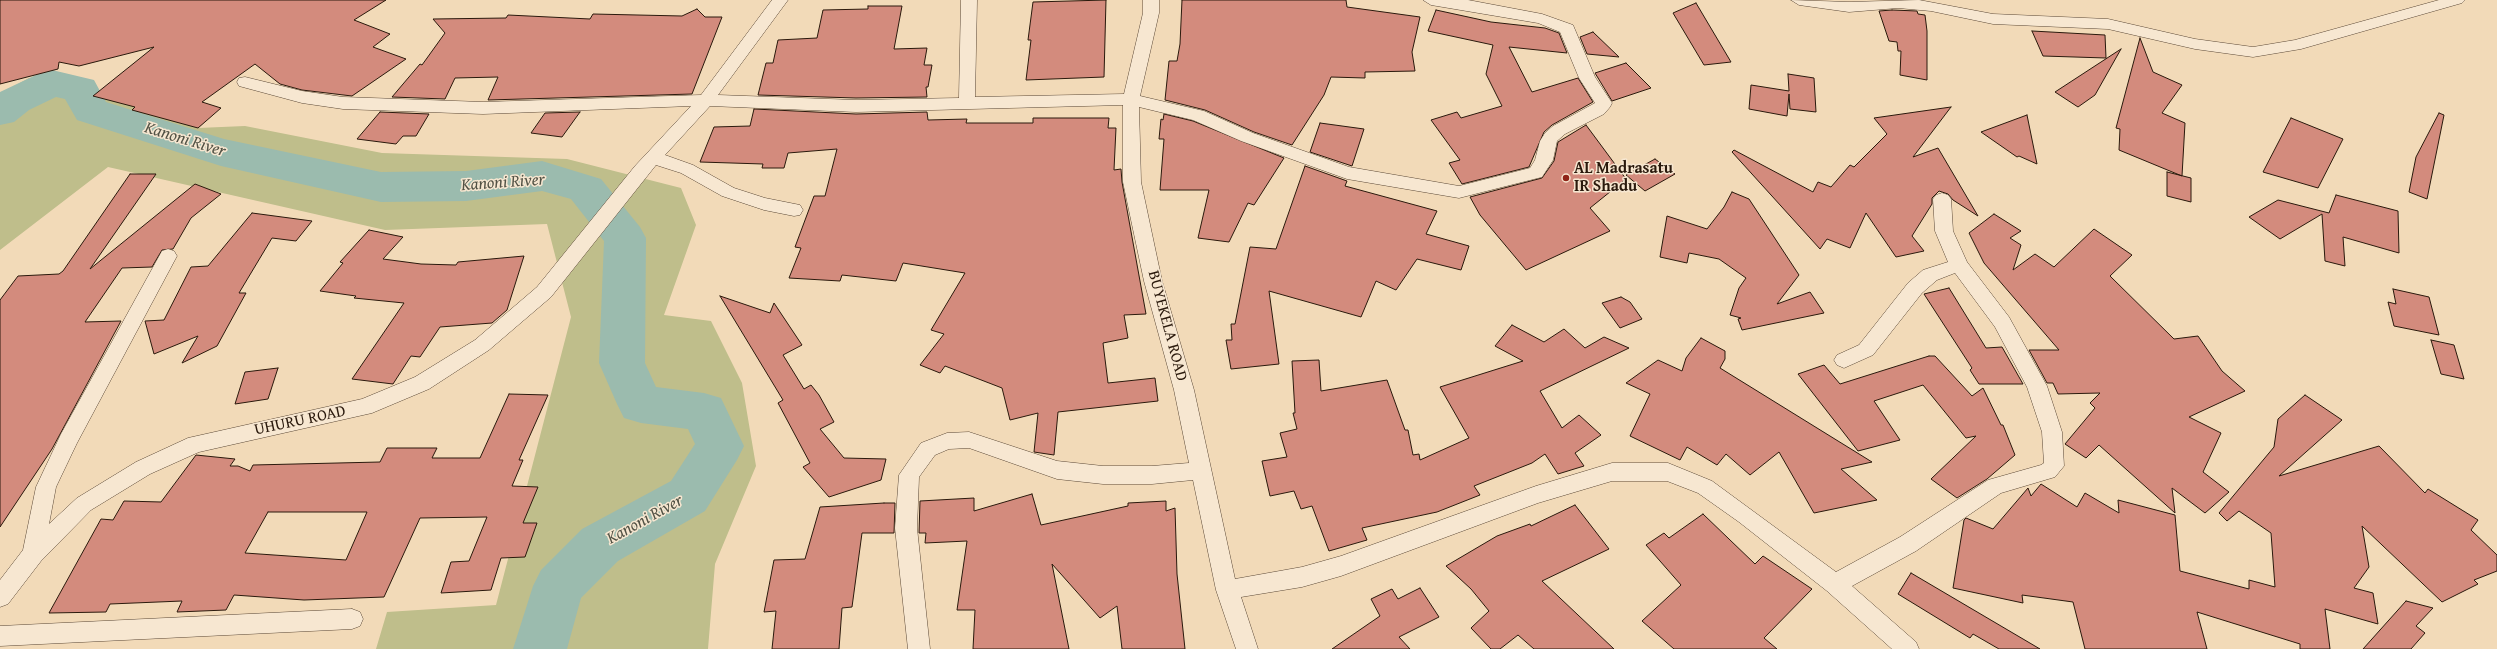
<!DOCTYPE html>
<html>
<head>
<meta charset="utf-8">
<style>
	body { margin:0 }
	canvas { display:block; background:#f2dab8 }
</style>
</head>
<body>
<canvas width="2497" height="649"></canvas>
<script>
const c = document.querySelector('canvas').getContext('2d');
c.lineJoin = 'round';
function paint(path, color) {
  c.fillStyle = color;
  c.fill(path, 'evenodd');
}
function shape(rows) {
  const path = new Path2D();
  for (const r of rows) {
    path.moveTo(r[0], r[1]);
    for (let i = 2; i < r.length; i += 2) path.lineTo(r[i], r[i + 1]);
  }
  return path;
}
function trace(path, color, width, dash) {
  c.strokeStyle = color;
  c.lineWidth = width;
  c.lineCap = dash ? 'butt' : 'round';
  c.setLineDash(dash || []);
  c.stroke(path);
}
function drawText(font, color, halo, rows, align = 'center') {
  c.font = font + ' "Gentium Book Plus",serif';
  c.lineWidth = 3;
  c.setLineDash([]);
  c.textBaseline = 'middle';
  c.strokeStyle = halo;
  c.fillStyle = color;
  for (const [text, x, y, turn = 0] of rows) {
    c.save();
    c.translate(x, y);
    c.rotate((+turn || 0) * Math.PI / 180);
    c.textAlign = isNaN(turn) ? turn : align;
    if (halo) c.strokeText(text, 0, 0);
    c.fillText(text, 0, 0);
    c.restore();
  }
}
paint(shape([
	[70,76,127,104,198,128,245,126,382,153,567,159,681,188,696,225,664,315,711,321,742,383,756,466,715,564,708,649,376,649,387,612,496,605,571,317,547,224,385,230,108,167,0,250,0,94,29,78]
]), '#bfbe8b');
paint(shape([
	[52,70,94,80,106,102,224,139,381,172,466,171,542,161,601,179,640,227,646,238,645,363,656,387,704,393,721,398,744,446,737,460,705,511,618,561,581,598,567,649,513,649,533,586,541,570,582,529,671,481,695,444,688,429,641,423,624,418,617,404,599,363,604,241,571,199,542,191,466,201,381,202,221,166,77,120,65,99,56,97,29,110,14,122,0,125,0,92,38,74,52,70]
]), '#9bbbae');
const building = shape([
	[0,0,386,0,354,20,390,34,373,47,406,59,352,96,302,90,280,84,255,64,202,102,221,108,198,128,132,110,135,107,93,96,154,47,79,66,59,62,58,69,0,84,0,0],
	[1106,0,1104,77,1026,80,1031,40,1028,40,1033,2,1106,0],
	[1182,0,1346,0,1347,7,1420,17,1412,52,1415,71,1365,72,1365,78,1331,77,1324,95,1292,145,1254,132,1205,110,1165,100,1169,61,1177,61,1180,44,1182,0],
	[1696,3,1731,62,1704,65,1673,13,1696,3],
	[868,6,902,6,894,49,927,48,924,65,932,65,928,87,926,87,927,97,856,98,758,95,766,63,773,63,778,40,817,38,823,10,868,9,868,6],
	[697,9,705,17,722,17,692,94,488,100,498,77,455,78,445,99,392,97,420,64,422,65,445,33,433,19,506,18,508,15,590,19,593,14,682,16,697,9],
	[1436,10,1491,22,1545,28,1559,33,1567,53,1509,47,1532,92,1578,78,1593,102,1552,125,1544,132,1529,167,1462,184,1449,163,1460,160,1431,120,1457,112,1461,118,1502,106,1486,74,1493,45,1428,31,1436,10],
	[1892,10,1917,11,1918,14,1925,15,1927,31,1927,80,1900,75,1901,51,1898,51,1897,42,1889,41,1879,11,1892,10],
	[2032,31,2105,35,2106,58,2043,56,2032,31],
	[1593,32,1619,57,1587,54,1580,37,1593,32],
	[2140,38,2153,72,2182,85,2162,113,2185,123,2182,176,2119,150,2120,129,2116,128,2140,38],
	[2121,49,2095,95,2078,107,2055,92,2121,49],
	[1626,63,1651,88,1612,101,1595,73,1626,63],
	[1788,74,1814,78,1816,112,1790,109,1789,94,1787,116,1749,109,1751,85,1789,91,1788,74],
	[1951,107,1913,157,1938,148,1978,216,1953,200,1948,194,1939,191,1932,198,1932,204,1912,236,1924,251,1896,257,1866,213,1850,248,1827,239,1820,249,1732,152,1734,150,1813,192,1818,182,1831,187,1850,165,1854,167,1887,134,1874,118,1951,107],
	[754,109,856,114,927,112,928,120,967,119,966,123,1033,123,1033,118,1109,118,1108,128,1116,128,1114,170,1121,169,1122,182,1146,314,1124,315,1128,338,1103,343,1108,383,1155,378,1158,401,1058,412,1054,455,1034,452,1038,413,1010,420,1002,388,945,366,940,373,920,365,944,334,931,330,965,273,903,263,896,281,842,275,840,281,789,278,801,248,795,247,814,196,825,196,837,149,788,153,784,168,762,168,763,164,700,162,714,127,750,126,754,109],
	[380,112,429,114,416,136,403,136,396,144,357,139,380,112],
	[580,112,562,137,531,133,545,113,580,112],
	[2439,113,2444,115,2427,199,2409,192,2416,157,2439,113],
	[1164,114,1193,121,1284,158,1254,205,1248,203,1229,242,1198,238,1209,190,1160,190,1164,139,1159,139,1161,119,1163,120,1164,114],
	[2027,115,2037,164,2019,156,2017,157,1981,132,2027,115],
	[2291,118,2343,139,2318,188,2263,172,2291,118],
	[1320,123,1364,129,1352,166,1310,152,1320,123],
	[1586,125,1626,179,1590,208,1610,231,1526,270,1480,215,1470,197,1542,178,1554,161,1558,142,1586,125],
	[1655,159,1675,174,1645,191,1626,175,1655,159],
	[1305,166,1347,181,1345,186,1437,211,1426,234,1469,246,1461,270,1417,259,1396,290,1376,281,1361,317,1269,291,1279,364,1231,369,1226,340,1232,340,1231,324,1235,324,1250,247,1276,249,1305,166],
	[2167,172,2191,178,2191,202,2167,196,2167,172],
	[130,174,156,174,90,269,195,184,221,194,191,218,173,249,162,250,152,267,122,268,85,322,121,321,52,449,0,527,0,300,18,276,59,274,63,271,130,174],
	[1732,192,1749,199,1799,275,1777,304,1810,292,1824,313,1742,330,1738,319,1741,318,1730,315,1739,288,1746,278,1719,259,1689,253,1687,263,1660,257,1667,216,1707,229,1724,207,1732,192],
	[2336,195,2398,211,2399,253,2343,237,2345,266,2325,261,2322,214,2280,239,2249,217,2278,200,2329,213,2336,195],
	[252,213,312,221,296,241,272,238,239,293,246,293,217,346,182,363,198,336,154,354,145,321,164,320,191,267,208,266,252,213],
	[1994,214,2021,231,2010,238,2021,245,2013,270,2035,254,2054,267,2094,229,2132,255,2110,276,2174,339,2198,336,2222,371,2245,391,2189,417,2221,433,2203,472,2229,492,2205,513,2172,488,2175,513,2099,445,2086,458,2065,444,2095,408,2090,403,2100,393,2058,394,2053,383,2047,383,2029,350,2059,350,1984,263,1969,233,1994,214],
	[369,230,403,237,383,259,421,264,456,265,458,262,524,256,507,310,492,323,440,327,420,357,411,356,393,384,352,379,404,303,354,298,356,296,320,291,343,263,340,262,369,230],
	[1949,288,1986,348,2002,347,2023,384,1979,384,1970,370,1972,368,1924,294,1949,288],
	[2393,289,2429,297,2439,335,2394,326,2388,302,2396,304,2393,289],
	[720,296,770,313,774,303,802,345,783,355,804,389,811,385,819,395,834,422,820,429,844,458,886,459,881,480,829,497,803,467,810,463,778,403,783,400,720,296],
	[1621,297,1630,302,1642,319,1620,328,1602,303,1621,297],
	[1512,325,1544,342,1564,329,1585,348,1604,337,1629,348,1540,391,1562,428,1579,415,1601,435,1575,453,1584,466,1558,474,1545,454,1532,463,1474,486,1480,495,1437,512,1362,528,1367,540,1329,551,1312,506,1301,509,1294,491,1270,496,1262,461,1287,457,1280,433,1297,429,1293,413,1295,413,1292,361,1319,360,1321,391,1387,380,1405,430,1408,430,1413,455,1419,454,1420,460,1469,438,1440,387,1523,361,1495,346,1512,325],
	[1701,338,1725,351,1725,359,1720,368,1872,462,1841,469,1877,500,1814,513,1779,452,1750,475,1726,454,1717,465,1687,447,1680,460,1630,436,1650,394,1626,383,1658,360,1682,371,1686,358,1701,338],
	[2431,340,2454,345,2464,379,2441,374,2431,340],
	[1929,356,1935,356,1972,396,1983,388,2001,425,2003,425,2015,455,1987,479,1957,498,1931,479,1976,436,1966,438,1923,385,1874,401,1900,440,1858,451,1798,374,1824,365,1840,384,1929,356],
	[278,368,268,399,235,404,245,372,278,368],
	[509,394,548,395,519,460,523,460,512,486,538,487,523,523,537,523,525,557,501,558,491,590,441,593,451,562,469,561,487,517,420,518,384,597,304,600,234,595,226,610,177,612,182,601,110,604,106,612,49,613,101,519,113,520,124,501,161,502,196,455,235,459,230,466,238,466,250,471,253,465,380,462,387,448,437,448,432,458,480,458,509,394],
	[268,512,367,512,346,560,245,553,268,512],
	[2305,395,2342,420,2279,476,2379,446,2425,493,2428,489,2478,520,2471,530,2497,555,2497,571,2474,580,2478,584,2442,602,2362,526,2369,567,2354,588,2373,593,2378,624,2325,609,2330,649,2300,649,2300,644,2197,612,2207,649,2085,649,2073,602,2022,595,2023,603,1953,588,1964,520,1966,518,1993,529,2028,488,2031,496,2041,484,2077,507,2085,493,2119,513,2118,500,2175,515,2180,571,2249,589,2249,580,2275,587,2271,533,2239,511,2227,521,2219,513,2274,447,2278,419,2305,395],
	[1032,494,1041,525,1128,506,1128,503,1166,501,1166,511,1175,508,1177,574,1185,649,1122,649,1117,606,1100,618,1052,564,1069,649,973,649,975,610,957,610,967,541,925,543,926,533,919,533,920,501,974,498,974,511,1032,494],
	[884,503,895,503,894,533,862,533,852,607,842,608,839,649,772,649,776,611,764,612,774,560,805,559,820,507,884,503],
	[1575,505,1609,549,1542,581,1614,649,1534,649,1518,635,1500,649,1491,649,1471,628,1489,611,1471,589,1446,566,1497,536,1530,524,1531,526,1575,505],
	[1703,514,1755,564,1763,556,1812,589,1764,638,1777,649,1674,649,1642,621,1681,585,1646,545,1664,533,1669,538,1703,514],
	[1911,573,2040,649,1999,649,1973,634,1970,638,1898,594,1911,573],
	[1420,588,1439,617,1399,637,1410,649,1332,649,1380,616,1371,599,1392,589,1398,599,1420,588],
	[2406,601,2433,608,2416,626,2425,633,2411,649,2363,649,2406,601]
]);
paint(building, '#d38b7d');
trace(building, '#2a190c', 1);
const minor = shape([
	[772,0,788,0,718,95,856,100,959,98,961,0,977,0,975,97,1124,94,1143,13,1143,0,1159,0,1159,13,1140,96,1204,111,1253,133,1349,167,1459,186,1530,168,1535,160,1540,141,1545,133,1553,126,1595,103,1579,78,1560,32,1538,23,1431,5,1423,0,1468,0,1542,14,1573,25,1595,77,1612,103,1610,107,1604,114,1565,134,1557,141,1553,160,1542,177,1459,198,1347,179,1241,141,1193,120,1139,107,1141,182,1162,281,1194,390,1235,579,1302,567,1341,556,1536,486,1612,463,1668,463,1712,481,1836,572,1900,537,1988,480,2041,465,2044,463,2042,432,2027,387,1995,327,1955,273,1937,280,1922,293,1873,355,1844,368,1837,365,1834,360,1837,355,1859,345,1908,283,1923,270,1948,262,1935,231,1933,199,1936,195,1942,193,1948,195,1951,199,1953,231,1967,262,2009,317,2047,386,2062,432,2064,466,2055,477,2001,493,1916,551,1852,586,1916,642,1919,649,1892,649,1827,591,1739,522,1698,493,1667,481,1612,481,1538,503,1341,576,1302,587,1241,597,1258,649,1236,649,1216,590,1193,480,1152,484,1103,484,1057,479,969,448,949,449,935,455,919,477,917,528,930,649,908,649,895,528,899,475,921,443,947,433,969,432,1057,461,1103,466,1152,466,1189,463,1174,390,1144,281,1123,182,1123,105,856,112,710,106,665,155,693,165,734,188,765,198,800,205,803,210,800,215,794,216,764,210,722,196,681,173,656,165,551,297,489,350,429,389,372,413,199,452,150,474,91,510,41,561,8,604,0,607,0,580,23,550,36,487,61,434,162,251,168,249,174,251,177,256,77,443,56,487,49,524,77,498,136,462,188,438,362,399,415,377,475,340,537,287,635,166,691,106,483,114,343,109,302,103,239,86,237,82,239,78,245,77,302,91,343,97,483,102,701,95,772,0],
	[1791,0,1849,2,1919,0,1993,14,2108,19,2195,39,2253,47,2295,40,2439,0,2465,0,2462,3,2301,49,2253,57,2195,49,2108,29,1993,24,1931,11,1898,8,1849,12,1799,5,1791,0],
	[352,609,360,612,363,619,360,626,352,629,0,646,0,626,352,609]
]);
trace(minor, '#5c4937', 1);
paint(minor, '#f7e7d1');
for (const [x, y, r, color] of [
	[1566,178,4,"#8f2418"]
]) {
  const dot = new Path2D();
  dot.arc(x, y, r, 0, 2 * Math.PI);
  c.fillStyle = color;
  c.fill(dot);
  trace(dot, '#f7e7d1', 1.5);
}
drawText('bold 16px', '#2a190c', '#f7e7d1', [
	["AL Madrasatu",1574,169],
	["IR Shadu",1574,187]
], 'left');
drawText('16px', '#2a190c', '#f7e7d1', [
	["BUYEKELA ROAD",1167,326,75],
	["UHURU ROAD",300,421,-12]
]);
drawText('italic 17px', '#525245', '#f7e7d1', [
	["Kanoni River",185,140,17],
	["Kanoni River",503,183,-4],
	["Kanoni River",645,520,-29]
]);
</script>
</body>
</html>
